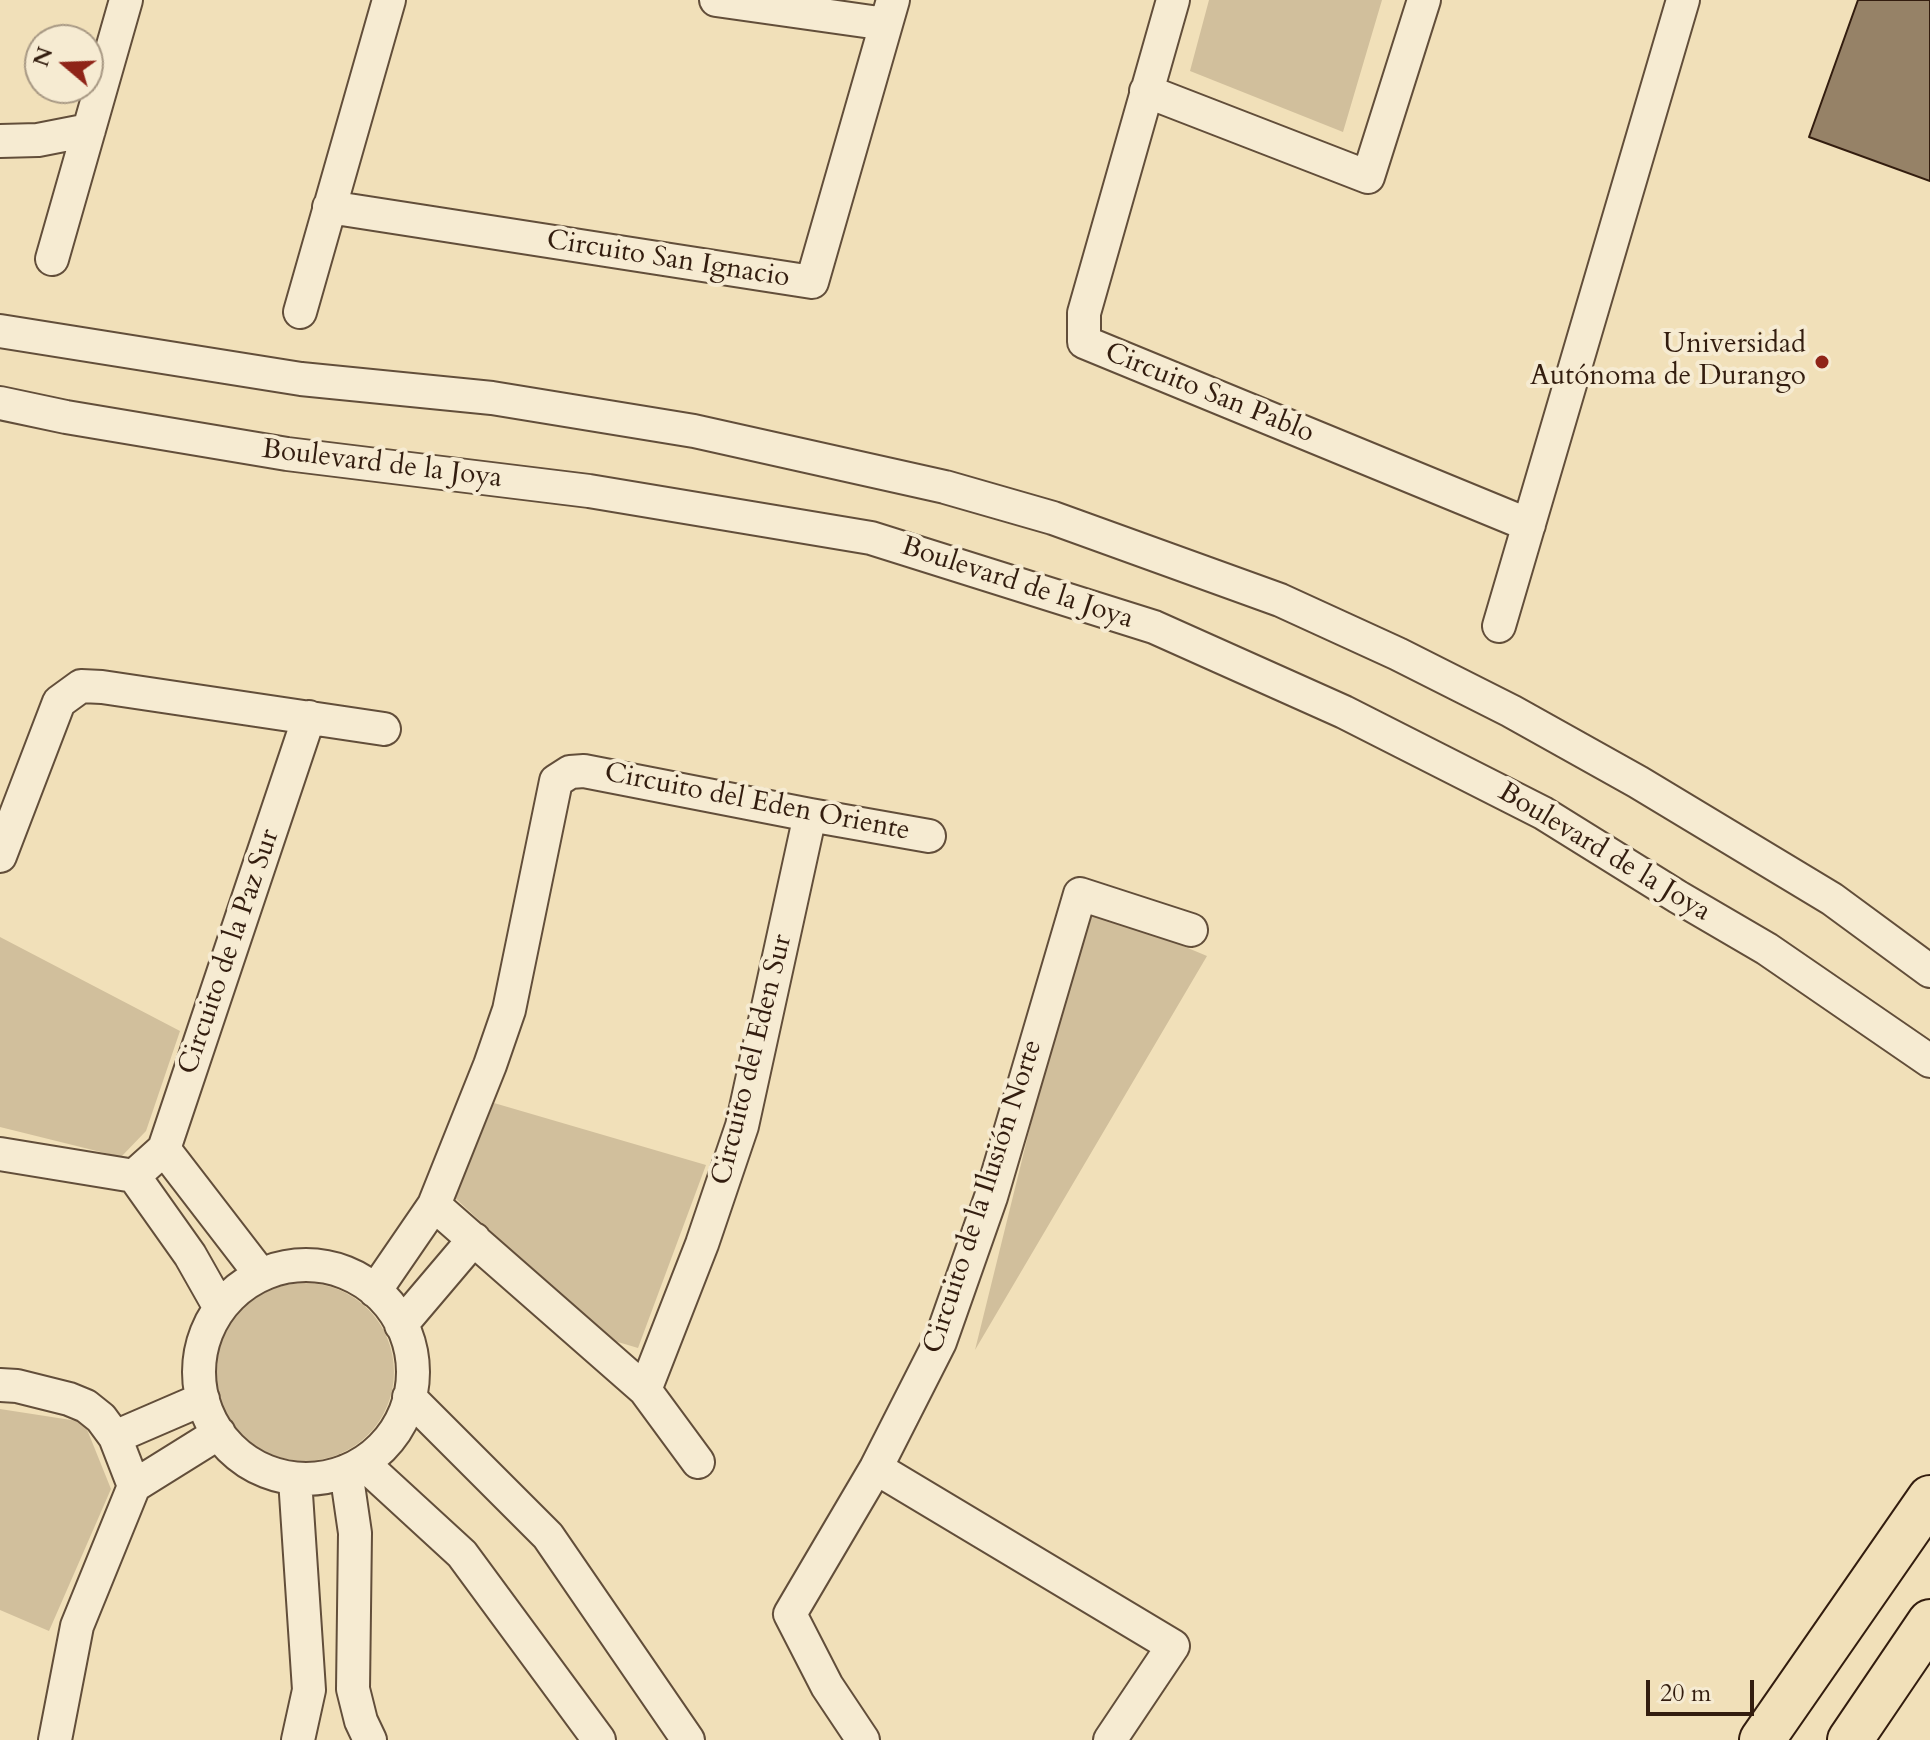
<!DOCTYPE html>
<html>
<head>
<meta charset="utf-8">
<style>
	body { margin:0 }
	#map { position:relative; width:1930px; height:1740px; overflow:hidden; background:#f1e0b9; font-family:Cardo,serif }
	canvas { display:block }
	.north { position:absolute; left:24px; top:24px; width:80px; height:80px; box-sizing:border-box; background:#f6ebd2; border:2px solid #a89984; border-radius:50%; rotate:289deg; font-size:22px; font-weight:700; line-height:32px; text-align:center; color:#331d0f }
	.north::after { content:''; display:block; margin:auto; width:28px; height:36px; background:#8f2418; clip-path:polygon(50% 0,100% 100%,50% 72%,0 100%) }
	.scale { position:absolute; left:1646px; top:1680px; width:108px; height:36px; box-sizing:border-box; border:4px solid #331d0f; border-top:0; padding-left:10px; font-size:24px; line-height:28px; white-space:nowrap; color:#331d0f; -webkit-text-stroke:6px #f6ebd2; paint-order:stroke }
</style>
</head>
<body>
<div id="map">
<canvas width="1930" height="1740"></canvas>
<div class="north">N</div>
<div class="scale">20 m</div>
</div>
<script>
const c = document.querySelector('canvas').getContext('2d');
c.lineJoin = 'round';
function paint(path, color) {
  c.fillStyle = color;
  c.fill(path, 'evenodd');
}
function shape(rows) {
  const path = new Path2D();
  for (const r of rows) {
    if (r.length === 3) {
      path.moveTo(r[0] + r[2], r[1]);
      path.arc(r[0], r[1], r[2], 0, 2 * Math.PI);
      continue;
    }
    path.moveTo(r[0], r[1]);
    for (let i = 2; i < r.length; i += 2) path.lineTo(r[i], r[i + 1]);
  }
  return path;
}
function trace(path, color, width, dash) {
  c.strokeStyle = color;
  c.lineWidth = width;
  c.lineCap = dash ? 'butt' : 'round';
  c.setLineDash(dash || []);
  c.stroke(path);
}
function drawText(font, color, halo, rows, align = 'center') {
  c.font = font + ' Cardo,serif';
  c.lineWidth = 8;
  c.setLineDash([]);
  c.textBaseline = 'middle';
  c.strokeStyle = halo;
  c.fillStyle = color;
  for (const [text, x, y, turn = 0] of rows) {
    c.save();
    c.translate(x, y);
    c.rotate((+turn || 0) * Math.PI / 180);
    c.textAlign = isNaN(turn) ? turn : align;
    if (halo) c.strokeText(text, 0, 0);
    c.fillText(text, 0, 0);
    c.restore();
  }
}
paint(shape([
	[1209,0,1382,0,1343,132,1190,71],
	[1085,905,1207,956,975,1350],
	[0,937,180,1031,146,1131,121,1157,0,1127],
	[494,1103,706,1165,638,1348,608,1339,455,1198],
	[305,1372,89],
	[0,1409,84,1422,111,1489,49,1631,0,1610]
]), '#d1bf9c');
const building = shape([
	[1858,0,1930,0,1930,181,1809,137,1858,0]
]);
paint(building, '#968267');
trace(building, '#331d0f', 2);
const minor = shape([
	[716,0,886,24],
	[1173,0,1084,313,1084,342,1529,525],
	[1146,91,1368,177,1424,0],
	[0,141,38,140,89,130],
	[329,207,812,282,893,0],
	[52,259,126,0],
	[300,312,389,0],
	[0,331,301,379,492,398,694,431,945,487,1053,518,1280,600,1398,654,1511,711,1638,782,1832,899,1930,971],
	[0,403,66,417,287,454,589,491,871,538,1154,627,1344,712,1543,813,1678,897,1767,949,1930,1061],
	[1499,626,1683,0],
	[0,856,59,702,81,686,102,687,384,729],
	[164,1149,261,1275],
	[0,1154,134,1176,190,1255,220,1308],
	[134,1176,164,1149,309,717],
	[434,1205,645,1390,698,1462],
	[306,1372,107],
	[375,1291,434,1205,490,1065,509,1010,556,781,570,772,584,771,810,815,929,836],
	[401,1325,474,1239],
	[0,1385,17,1386,69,1399,86,1406,101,1418,115,1437,134,1486,77,1626,55,1740],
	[645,1390,702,1244,742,1126,810,815],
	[409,1397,548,1536,688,1740],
	[115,1437,203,1399],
	[364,1464,462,1554,599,1740],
	[876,1468,1173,1646,1110,1740],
	[346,1471,355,1533,353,1689,361,1721,370,1740],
	[295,1479,309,1690,298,1740],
	[134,1486,219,1433],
	[863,1740,827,1686,790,1614,876,1468,940,1342,991,1197,1080,894,1191,930]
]);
const primary = shape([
	[1762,1740,1930,1498],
	[1850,1740,1930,1622]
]);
trace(minor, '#624e3a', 36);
trace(primary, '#331d0f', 48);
trace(minor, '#f6ebd2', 32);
trace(primary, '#f1e0b9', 44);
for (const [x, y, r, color] of [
	[1822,362,8,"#8f2418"]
]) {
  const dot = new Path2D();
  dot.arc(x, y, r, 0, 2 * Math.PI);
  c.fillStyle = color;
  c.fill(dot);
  trace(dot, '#f6ebd2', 3);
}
drawText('28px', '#331d0f', '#f6ebd2', [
	["Circuito San Ignacio",668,260,9],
	["Circuito San Pablo",1209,394,22],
	["Boulevard de la Joya",382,465,7],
	["Boulevard de la Joya",1017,584,18],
	["Circuito del Eden Oriente",757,803,11],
	["Boulevard de la Joya",1604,853,31],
	["Circuito de la Paz Sur",230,952,-71],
	["Circuito del Eden Sur",753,1060,-76],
	["Circuito de la Ilusión Norte",984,1197,-72]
]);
drawText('28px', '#331d0f', '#f6ebd2', [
	["Universidad",1806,346],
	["Autónoma de Durango",1806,378]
], 'right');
</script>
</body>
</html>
